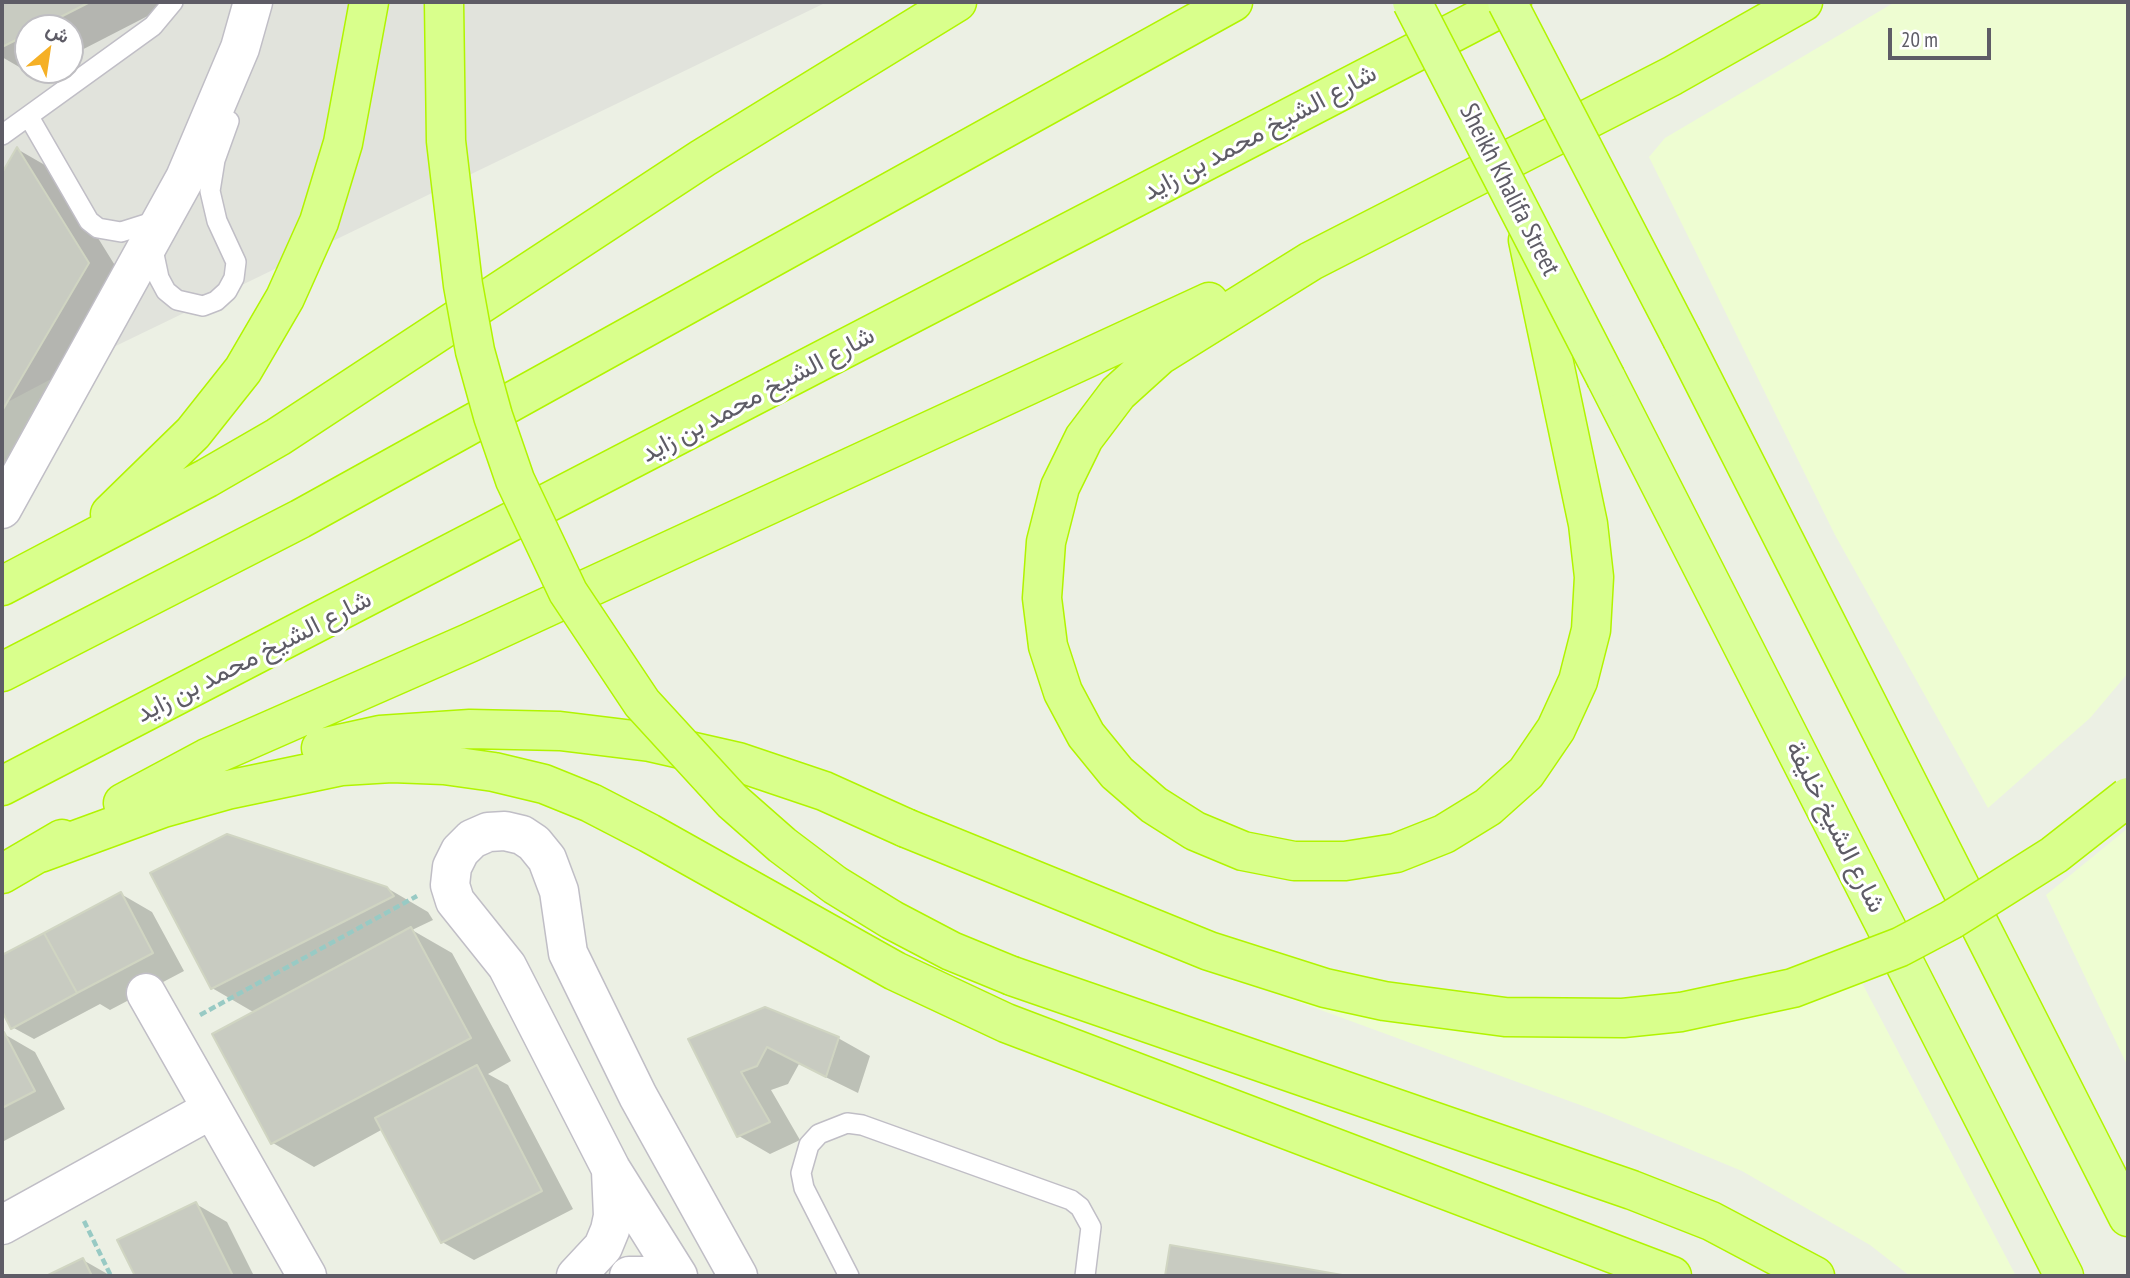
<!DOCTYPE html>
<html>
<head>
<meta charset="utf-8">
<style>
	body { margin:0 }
	#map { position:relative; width:2130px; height:1278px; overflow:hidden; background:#ecf0e4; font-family:"PT Sans Narrow",Vazirmatn,sans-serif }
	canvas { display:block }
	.frame { position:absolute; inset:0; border:4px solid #5e5c66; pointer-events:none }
	.north { position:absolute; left:14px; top:14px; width:70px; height:70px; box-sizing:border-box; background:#fff; border:2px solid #bfbec2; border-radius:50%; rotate:29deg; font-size:19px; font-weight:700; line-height:28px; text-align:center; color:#5e5c66 }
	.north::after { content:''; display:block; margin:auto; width:24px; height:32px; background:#f5b026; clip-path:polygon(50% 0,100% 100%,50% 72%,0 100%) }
	.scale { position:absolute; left:1888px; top:28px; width:103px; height:32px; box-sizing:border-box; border:4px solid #5e5c66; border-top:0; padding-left:9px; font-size:21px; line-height:24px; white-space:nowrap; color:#5e5c66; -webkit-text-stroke:5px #fff; paint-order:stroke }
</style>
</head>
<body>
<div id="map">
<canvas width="2130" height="1278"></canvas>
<div class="frame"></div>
<div class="north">ش</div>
<div class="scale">20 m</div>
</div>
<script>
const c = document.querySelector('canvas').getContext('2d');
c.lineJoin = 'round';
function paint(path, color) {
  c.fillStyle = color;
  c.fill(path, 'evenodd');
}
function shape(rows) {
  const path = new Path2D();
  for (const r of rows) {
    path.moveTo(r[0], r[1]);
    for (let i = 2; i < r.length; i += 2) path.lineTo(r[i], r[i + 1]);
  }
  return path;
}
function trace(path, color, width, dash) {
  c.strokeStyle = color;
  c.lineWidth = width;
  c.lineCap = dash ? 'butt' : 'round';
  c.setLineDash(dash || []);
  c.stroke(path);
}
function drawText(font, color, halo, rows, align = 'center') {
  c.font = font + ' "PT Sans Narrow",Vazirmatn,sans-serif';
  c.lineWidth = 6;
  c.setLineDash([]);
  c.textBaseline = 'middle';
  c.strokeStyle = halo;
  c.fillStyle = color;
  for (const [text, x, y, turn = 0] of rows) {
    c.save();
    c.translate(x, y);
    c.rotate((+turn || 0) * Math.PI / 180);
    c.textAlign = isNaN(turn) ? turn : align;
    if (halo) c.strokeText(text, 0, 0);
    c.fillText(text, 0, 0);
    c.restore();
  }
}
paint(shape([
	[2,2,827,2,95,356,2,405],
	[28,28,70,28,70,70,28,70]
]), '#e1e3dc');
paint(shape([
	[1895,2,2128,2,2128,673,2090,718,1988,808,1835,535,1649,157,1665,138],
	[2128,828,2128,1067,2046,895],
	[1861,981,2016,1276,1910,1276,1870,1245,1742,1171,1602,1113,1285,997,1403,1023,1556,1037,1693,1028]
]), '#eefdd2');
paint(shape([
	[2,2,175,2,70,56,70,28,28,28,28,70,43,70,33,75,2,57],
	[17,149,57,172,129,288,2,504,2,176],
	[387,888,428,912,433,920,412,930,452,953,511,1061,488,1074,508,1085,573,1209,474,1260,442,1242,383,1129,314,1167,273,1143,214,1035,255,1013,212,988],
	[121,894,152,912,184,971,110,1010,100,1004,34,1039,12,1027,2,1008,2,957],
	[4,1034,35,1052,65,1109,2,1142],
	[838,1038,870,1056,858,1093,799,1064,788,1084,771,1090,800,1140,770,1154,739,1136,690,1039],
	[196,1204,227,1222,254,1276,137,1276,120,1241],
	[1172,1247,1338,1276,1167,1276],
	[83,1260,111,1276,50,1276]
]), '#0003');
const building = shape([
	[2,2,90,2,39,28,28,28,28,34,2,47,2,2],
	[17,147,89,263,2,411,2,173,17,147],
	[227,834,387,887,394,896,211,989,150,873,227,834],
	[121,892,153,953,77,993,44,933,121,892],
	[411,927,471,1038,271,1144,212,1034,411,927],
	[44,933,77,993,11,1029,2,1011,2,955,44,933],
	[765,1007,839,1037,826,1077,767,1047,757,1066,741,1072,770,1122,737,1137,688,1039,765,1007],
	[4,1032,35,1091,2,1108,2,1033,4,1032],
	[477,1065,542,1191,441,1243,375,1118,477,1065],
	[196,1202,233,1276,135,1276,117,1240,196,1202],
	[1170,1245,1348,1276,1165,1276,1170,1245],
	[83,1258,92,1276,46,1276,83,1258]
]);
paint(building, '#c8cbc1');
trace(building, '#d0d5c2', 2);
const service = shape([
	[29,117,89,221,98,228,121,232,159,220],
	[2,135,153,26,173,2],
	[152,245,159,278,166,291,177,300,203,306,216,301,227,291,234,278,236,262,217,221,210,191,215,160,229,121],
	[849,1276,804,1188,801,1173,809,1145,819,1134,847,1123,862,1125,1071,1200,1080,1207,1091,1227,1085,1276]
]);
const minor = shape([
	[2,509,185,178,240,48,253,2],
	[146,993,307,1276],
	[2,1225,212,1109]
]);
const tertiary = shape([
	[576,1276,603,1247,610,1230,613,1216,611,1171],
	[629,1276,652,1276],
	[678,1276,611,1169,507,966,455,901,450,885,452,867,460,851,472,839,488,832,505,831,522,835,534,843,547,859,559,891,568,953,638,1096,738,1276]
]);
const trunk = shape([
	[1682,339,2128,1217],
	[1606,378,2064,1276]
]);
const motorway = shape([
	[1528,240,1588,524,1594,577,1591,630,1578,681,1556,729,1526,773,1488,807,1444,834,1396,853,1345,861,1294,861,1243,851,1195,831,1154,805,1117,773,1086,735,1063,692,1048,646,1042,598,1046,542,1060,487,1084,438,1118,393,1160,355,1311,261,1672,76,1803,2],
	[110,514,193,433,243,370,285,298,319,222,343,143,369,2],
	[2,586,207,478,278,437,703,158,957,2],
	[2,672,300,519,1233,2],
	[321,748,380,735,470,729,560,731,650,742,738,762,824,791,906,828],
	[2,786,1512,2],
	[123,803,207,758,469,643,1209,302],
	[40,853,163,808,227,790,342,766,392,763,444,765,494,772,544,784,591,803,649,833,895,971,1006,1023,1672,1276],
	[2,874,62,839],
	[1012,976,1632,1190,1711,1221,1815,1276]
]);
trace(service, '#c0bec6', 22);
trace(minor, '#c0bec6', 41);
trace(tertiary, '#c0bec6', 41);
trace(trunk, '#b1f400', 41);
trace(motorway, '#b1f400', 41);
trace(shape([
	[200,1015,417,896],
	[84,1221,111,1276]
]), '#98cac4', 4.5, [7, 3.5]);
trace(service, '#fff', 19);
trace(minor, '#fff', 38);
trace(tertiary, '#fff', 38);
trace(trunk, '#daff9b', 38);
trace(motorway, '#d9ff8c', 38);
const trunkBridge = shape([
	[1412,2,1606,378],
	[1507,2,1682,339]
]);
const motorwayBridge = shape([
	[444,2,446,141,463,285,475,351,493,416,515,480,568,592,642,703,732,801,782,845,835,885,892,920,951,951,1012,976],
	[906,828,1209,951,1325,988,1384,1001,1505,1017,1623,1018,1681,1012,1793,988,1900,947,1951,920,2054,855,2128,797]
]);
trace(trunkBridge, '#b1f400', 41, []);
trace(motorwayBridge, '#b1f400', 41, []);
trace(trunkBridge, '#daff9b', 38);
trace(motorwayBridge, '#d9ff8c', 38);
drawText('26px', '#5e5c66', '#fff', [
	["شارع الشيخ محمد بن زايد",1260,133,-28],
	["Sheikh Khalifa Street",1509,190,63],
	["شارع الشيخ محمد بن زايد",758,395,-28],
	["شارع الشيخ محمد بن زايد",254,657,-27],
	["شارع الشيخ خليفة",1835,827,63]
]);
</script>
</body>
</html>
